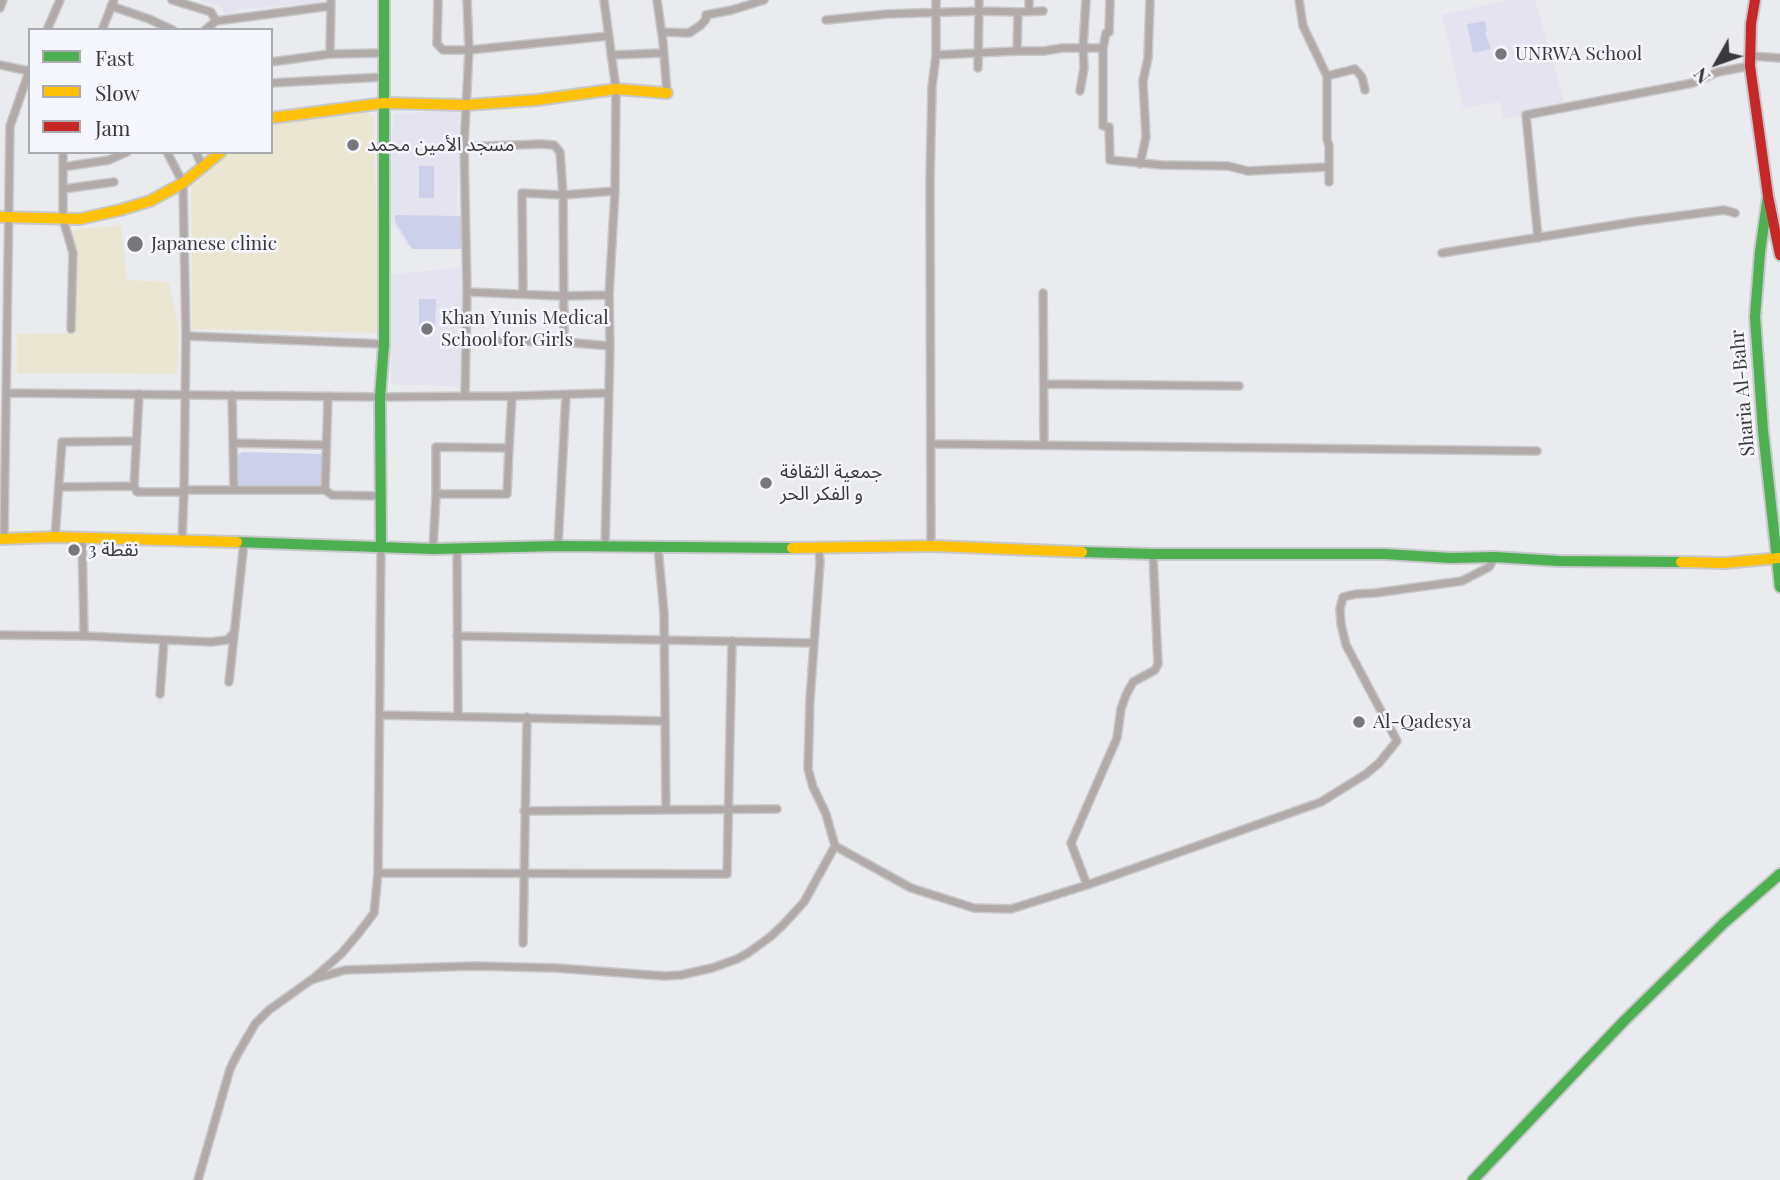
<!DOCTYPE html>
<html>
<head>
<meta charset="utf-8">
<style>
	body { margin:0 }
	#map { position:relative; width:1780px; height:1180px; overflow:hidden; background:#eaebef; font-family:"Playfair Display",serif }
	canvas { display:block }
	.legend { position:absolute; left:28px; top:28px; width:245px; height:126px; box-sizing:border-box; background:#f6f7fe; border:2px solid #aaabb0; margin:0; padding:9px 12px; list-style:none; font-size:21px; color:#39393c }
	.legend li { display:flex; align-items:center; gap:14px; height:35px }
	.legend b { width:35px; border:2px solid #aaabb0 }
	.north { position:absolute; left:1682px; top:28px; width:70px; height:70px; -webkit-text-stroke:5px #f6f7fe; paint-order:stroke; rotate:230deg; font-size:19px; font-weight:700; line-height:28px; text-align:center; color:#39393c }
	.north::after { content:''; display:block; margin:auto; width:24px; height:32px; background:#39393c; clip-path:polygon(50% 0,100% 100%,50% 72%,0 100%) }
</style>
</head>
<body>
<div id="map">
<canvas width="1780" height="1180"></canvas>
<ul class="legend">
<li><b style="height:9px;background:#4caf50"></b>Fast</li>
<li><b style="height:9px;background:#ffc107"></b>Slow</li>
<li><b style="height:9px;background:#c62828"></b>Jam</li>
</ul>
<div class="north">N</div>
</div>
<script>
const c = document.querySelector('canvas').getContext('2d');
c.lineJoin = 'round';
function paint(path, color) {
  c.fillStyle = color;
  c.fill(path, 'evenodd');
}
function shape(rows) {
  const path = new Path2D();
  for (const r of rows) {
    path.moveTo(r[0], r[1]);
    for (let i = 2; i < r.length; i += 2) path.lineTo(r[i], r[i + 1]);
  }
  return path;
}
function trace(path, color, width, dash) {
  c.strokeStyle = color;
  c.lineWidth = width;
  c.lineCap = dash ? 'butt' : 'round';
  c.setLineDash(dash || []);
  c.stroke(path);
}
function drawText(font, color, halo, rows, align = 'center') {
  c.font = font + ' "Playfair Display","Noto Sans Arabic",serif';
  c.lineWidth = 5;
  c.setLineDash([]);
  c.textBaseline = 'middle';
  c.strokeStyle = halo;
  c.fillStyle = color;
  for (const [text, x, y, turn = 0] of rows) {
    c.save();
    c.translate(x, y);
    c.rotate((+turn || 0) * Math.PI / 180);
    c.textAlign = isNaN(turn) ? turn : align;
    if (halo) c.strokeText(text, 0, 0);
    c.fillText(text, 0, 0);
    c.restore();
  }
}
paint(shape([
	[201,0,324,0,322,2,238,10,225,16,221,7],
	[1507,0,1535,0,1562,93,1564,106,1504,119,1500,102,1463,108,1442,15],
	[459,110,456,247,408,247,390,219,393,114],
	[461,268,465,387,391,384,391,274]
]), '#e6e3f1');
paint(shape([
	[1485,21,1487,31,1485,32,1491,49,1473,53,1467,24],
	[419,166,434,166,434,198,419,198],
	[395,215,461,216,461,249,412,249,395,221],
	[419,299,436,299,435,327,419,326],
	[242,452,322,454,323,486,238,486,237,456]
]), '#ccd0ea');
paint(shape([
	[367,112,374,119,379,333,192,329,191,188,230,152,271,152,271,121],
	[121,225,127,280,169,282,179,330,177,374,17,373,17,334,75,333,73,230]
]), '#eae6d2');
const street = shape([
	[172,0,211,12,216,21],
	[438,0,437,44,443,50,469,50,609,36],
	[604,0,616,89,615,191,609,295,610,346,605,548],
	[657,0,663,42,667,93],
	[1110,0,1109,32,1106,33,1103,48,1103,126,1109,127,1110,160,1162,165,1228,166,1248,171,1328,167],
	[1299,0,1303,26,1327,76,1355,69,1362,77,1365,90],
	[111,6,149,19,173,30],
	[0,8,3,0],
	[1029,11,1029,0],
	[826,20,887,14,980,11,1018,12],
	[47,30,60,0],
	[102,30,114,0],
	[205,30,216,21,331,6],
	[662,32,689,33,701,25,706,19,706,15,732,10,764,0],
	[1017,51,1018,12,1043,11],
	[330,54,331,0],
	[611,55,664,53],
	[936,55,1017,51,1044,51,1062,48,1103,48],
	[1750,56,1780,58],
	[271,62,330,54,384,53],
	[0,65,29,71],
	[978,68,979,0],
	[1327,76,1327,139,1329,146,1329,182],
	[271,83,384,77],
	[1080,91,1084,68,1083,47,1086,0],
	[464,147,541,144,554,145,560,152,563,195,564,342],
	[63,152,63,219,73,253,71,329],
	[167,152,183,183,186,336],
	[196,152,203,168],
	[1140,164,1146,137,1143,81,1148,58,1150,0],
	[63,167,109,160,127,152],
	[63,189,114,182],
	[1538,238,1526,115,1693,83,1718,72,1750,66],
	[1442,253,1633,222,1724,210,1735,213],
	[467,292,562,296,609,295],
	[1043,293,1044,445],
	[523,294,522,193,563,195,615,191],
	[467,340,564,342,610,346],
	[1044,384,1239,386],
	[6,393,380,397,512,396,609,393],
	[232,395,234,490],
	[465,396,467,292,464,147,469,50,467,0],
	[233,443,326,445],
	[935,444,1537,451],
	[134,486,137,492,184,492],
	[59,487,134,486,139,394],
	[184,490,325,490,328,396],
	[325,490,332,495,380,496],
	[436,494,507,494,509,448],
	[55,537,62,442,136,441],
	[82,538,84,636,211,642,227,640,234,633],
	[4,539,10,126,30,69],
	[182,540,184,490,186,336,384,344],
	[558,546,566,395],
	[931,546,930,181,932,87,936,55,936,0],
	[457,548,458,715],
	[658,548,664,613,666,810],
	[433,549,436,494,436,447,509,448,512,396],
	[0,635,84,636],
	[457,636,814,643],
	[229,682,244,542],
	[160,694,164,640],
	[380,715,664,721],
	[524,811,777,809],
	[835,846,911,888,974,908,1011,909,1087,885,1321,802,1366,774,1379,763,1397,741,1346,645,1341,624,1340,609,1343,597,1356,594,1375,593,1462,581,1489,567,1495,557],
	[378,873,727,874,732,641],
	[1087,885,1071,843,1117,738,1121,709,1126,695,1133,682,1155,670,1158,664,1153,554],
	[523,943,527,717],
	[314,978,341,954,358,934,374,913,378,873,381,547],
	[198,1180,230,1069,237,1055,255,1024,269,1010,311,980,345,970,475,966,556,968,664,976,681,975,712,968,737,959,748,953,770,937,783,925,804,902,835,846,826,814,813,787,808,769,810,699,820,562,819,547]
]);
const fast = shape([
	[1768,196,1760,252,1755,317,1763,431,1780,587],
	[237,542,433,549,558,546,792,548],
	[381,547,380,397,384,344,384,0],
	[1082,552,1153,554,1384,554,1451,558,1495,557,1559,561,1681,562],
	[1473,1180,1624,1021,1724,923,1780,874]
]);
const slow = shape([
	[271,118,384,103,466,105,537,100,616,89,667,93],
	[0,217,80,219,120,210,150,201,183,183,221,152],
	[0,539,55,537,237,542],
	[792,548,934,546,1082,552],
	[1681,562,1725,563,1780,558]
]);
const jam = shape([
	[1755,0,1751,24,1750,66,1768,196,1780,255]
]);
trace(street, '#c7c8ca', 10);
trace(fast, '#c7c8ca', 14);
trace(slow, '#c7c8ca', 14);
trace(jam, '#c7c8ca', 14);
trace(street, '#b1aaa8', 7);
trace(fast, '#4caf50', 10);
trace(slow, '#ffc107', 10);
trace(jam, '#c62828', 10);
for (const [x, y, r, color] of [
	[1501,54,7,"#77777b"],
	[353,145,7,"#77777b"],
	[135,244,9,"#77777b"],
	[427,329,7,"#77777b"],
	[766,483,7,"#77777b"],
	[74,550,7,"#77777b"],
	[1359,722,7,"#77777b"]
]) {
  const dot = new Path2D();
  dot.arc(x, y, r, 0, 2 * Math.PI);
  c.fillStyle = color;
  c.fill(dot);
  trace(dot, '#f6f7fe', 2.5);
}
drawText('19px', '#39393c', '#f6f7fe', [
	["UNRWA School",1515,54],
	["مسجد الأمين محمد",367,145],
	["Japanese clinic",151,244],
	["Khan Yunis Medical",441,318],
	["School for Girls",441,340],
	["جمعية الثقافة",780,472],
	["و الفكر الحر",780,494],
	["نقطة 3",88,550],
	["Al-Qadesya",1373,722]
], 'left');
drawText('19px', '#39393c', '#f6f7fe', [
	["Sharia Al-Bahr",1743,393,-95]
]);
</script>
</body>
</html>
